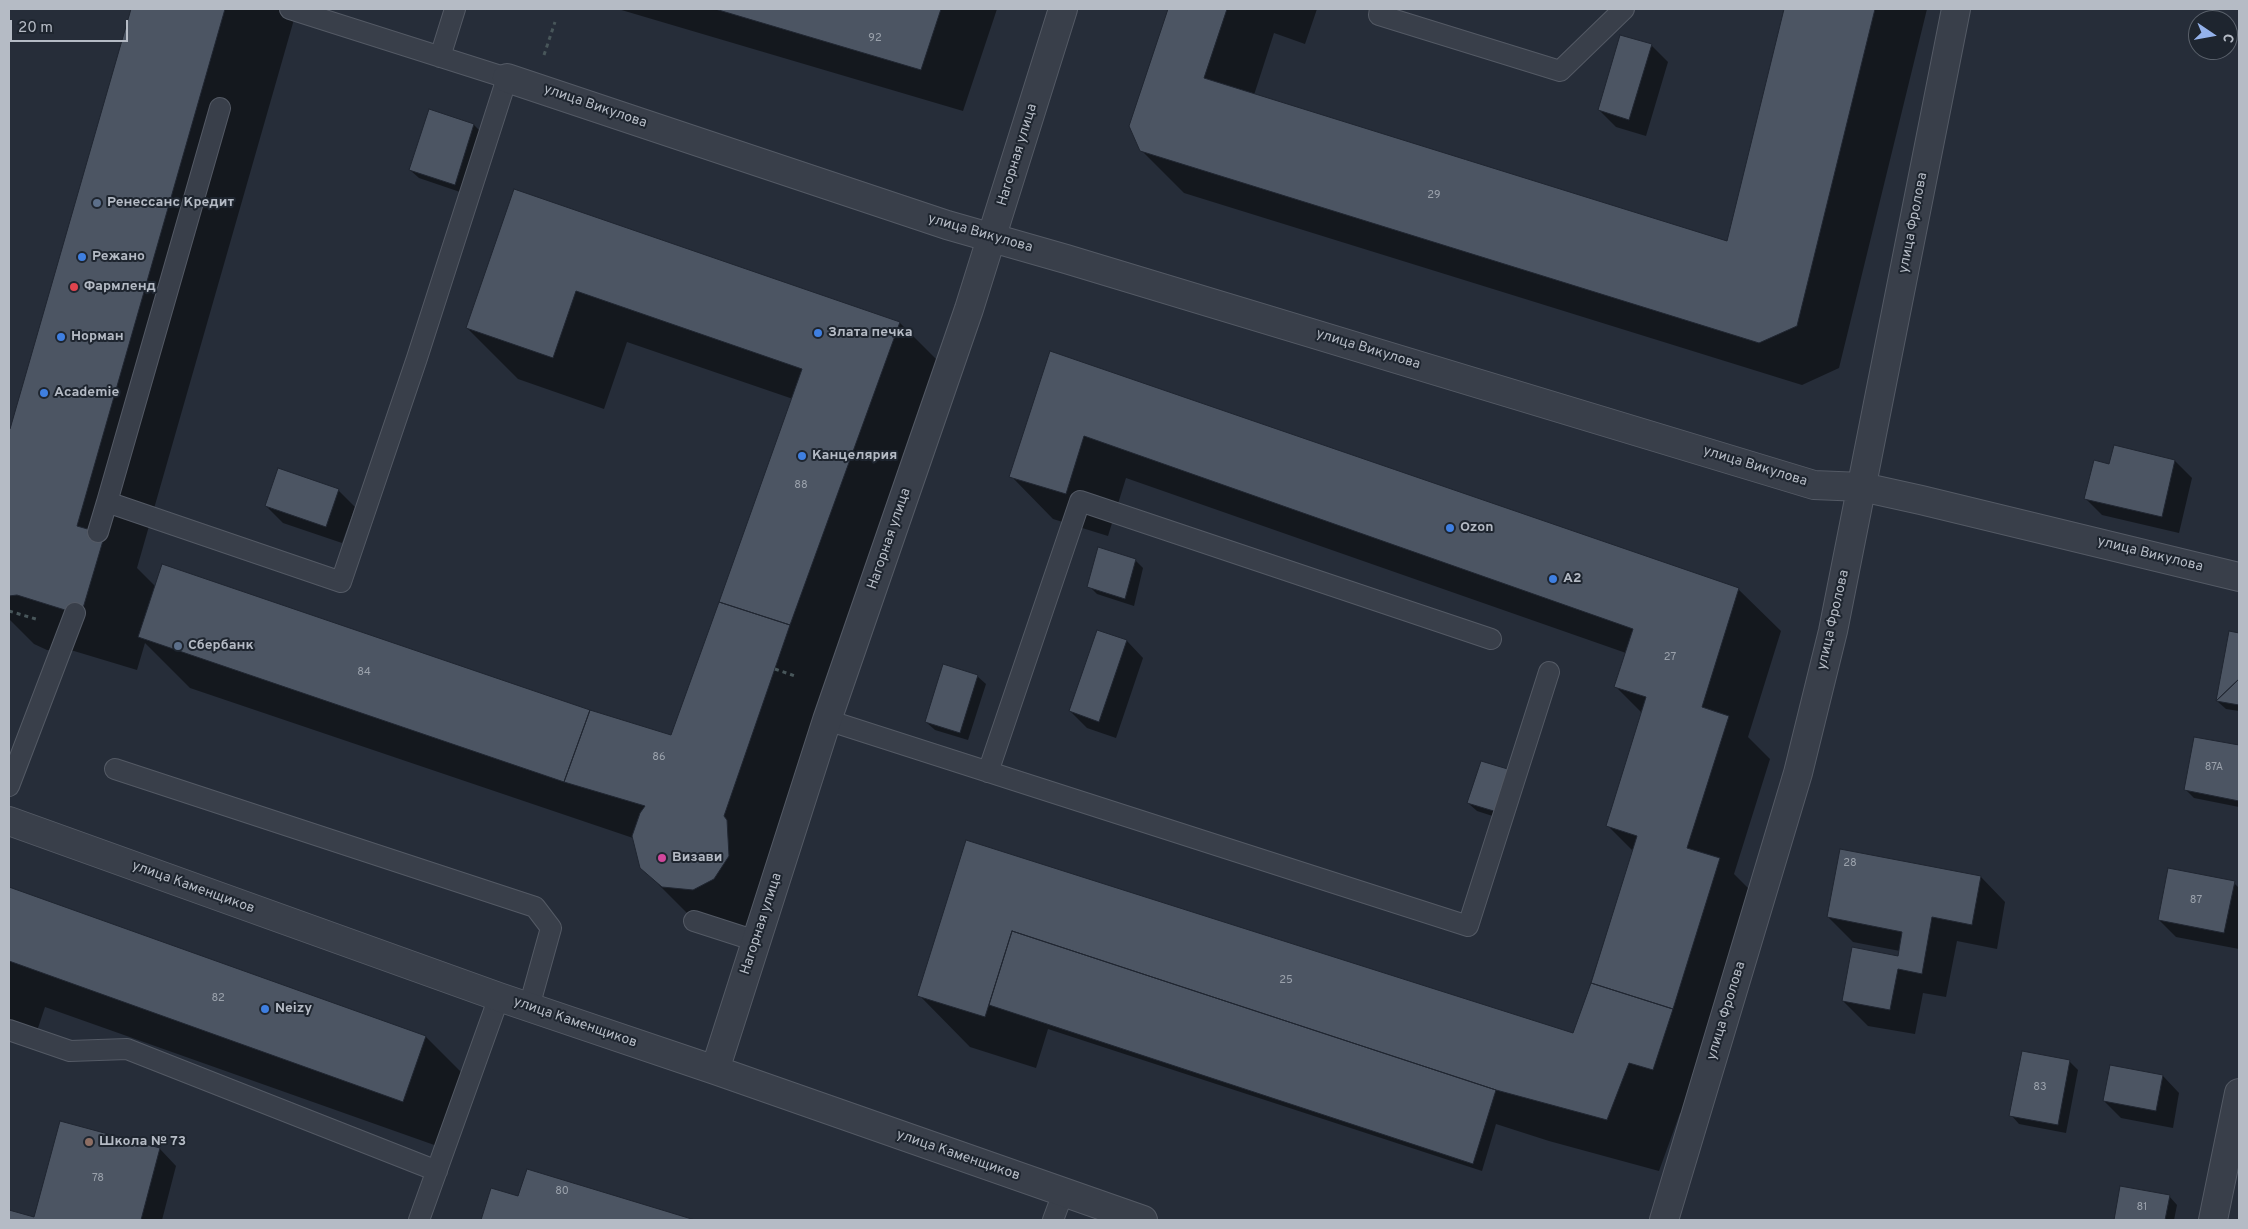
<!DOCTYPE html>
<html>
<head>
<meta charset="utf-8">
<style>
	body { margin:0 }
	#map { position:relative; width:2248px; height:1229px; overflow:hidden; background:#262d39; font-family:Overpass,sans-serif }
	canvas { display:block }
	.frame { position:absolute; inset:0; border:10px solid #b5bbc5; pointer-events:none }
	.north { position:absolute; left:2188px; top:10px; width:50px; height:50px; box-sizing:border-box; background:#1e252f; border:1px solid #5a616b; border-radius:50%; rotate:102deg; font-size:14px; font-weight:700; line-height:20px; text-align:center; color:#b5bbc5 }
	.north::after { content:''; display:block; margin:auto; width:18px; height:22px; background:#94b2eb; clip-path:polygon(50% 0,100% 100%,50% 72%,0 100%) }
	.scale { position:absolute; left:10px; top:20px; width:118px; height:22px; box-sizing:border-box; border:2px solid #b5bbc5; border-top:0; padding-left:6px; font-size:15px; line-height:18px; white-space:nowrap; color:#b5bbc5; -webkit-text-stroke:4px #1e252f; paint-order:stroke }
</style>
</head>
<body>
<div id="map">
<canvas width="2248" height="1229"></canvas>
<div class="frame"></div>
<div class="north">С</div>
<div class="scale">20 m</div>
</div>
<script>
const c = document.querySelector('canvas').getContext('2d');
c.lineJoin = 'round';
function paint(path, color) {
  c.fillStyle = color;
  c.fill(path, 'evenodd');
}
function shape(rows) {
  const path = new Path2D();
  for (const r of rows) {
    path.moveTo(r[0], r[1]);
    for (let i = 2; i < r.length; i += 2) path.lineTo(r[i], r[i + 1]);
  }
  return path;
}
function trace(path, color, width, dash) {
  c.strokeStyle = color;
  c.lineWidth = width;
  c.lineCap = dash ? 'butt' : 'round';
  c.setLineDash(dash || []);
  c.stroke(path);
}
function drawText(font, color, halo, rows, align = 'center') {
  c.font = font + ' Overpass,sans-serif';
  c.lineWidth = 4;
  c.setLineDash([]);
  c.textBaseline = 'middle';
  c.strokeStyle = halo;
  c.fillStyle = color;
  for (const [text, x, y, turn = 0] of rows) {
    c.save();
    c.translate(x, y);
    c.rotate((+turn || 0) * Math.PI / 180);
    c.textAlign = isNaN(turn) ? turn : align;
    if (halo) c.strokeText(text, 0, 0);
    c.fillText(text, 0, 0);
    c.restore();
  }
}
paint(shape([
	[133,9,297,9,137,568,156,587,672,736,793,399,627,342,604,409,518,379,467,328,515,190,900,323,951,374,744,940,693,919,641,867,633,838,190,688,145,643,137,670,74,651,47,650,34,644,9,619,9,430,11,431],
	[618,9,997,9,963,111],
	[1169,9,1317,9,1305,44,1274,33,1254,95,1728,242,1785,9,1927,9,1839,368,1802,385,1184,193,1141,150,1130,126],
	[1651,45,1668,62,1646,136,1616,127,1599,110],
	[474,125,482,133,463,193,419,178,410,170],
	[1050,352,1738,589,1781,631,1748,737,1770,759,1734,874,1762,902,1704,1121,1680,1113,1659,1171,1549,1141,1496,1124,1482,1171,1048,1029,1036,1068,970,1047,919,995,967,841,1574,1035,1633,851,1608,826,1642,713,1616,687,1626,653,1126,478,1108,536,1053,519,1011,476],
	[2114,447,2175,461,2192,478,2179,533,2102,515,2086,499,2110,465],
	[338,490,355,507,342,543,283,523,266,506],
	[1135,560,1143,568,1134,606,1097,594,1089,586],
	[1098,631,1127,641,1143,658,1116,738,1087,728,1070,711],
	[2230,633,2239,634,2239,711,2226,709,2217,701],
	[977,676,986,684,968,740,935,730,926,722],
	[2195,738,2239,747,2239,807,2194,798,2186,790],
	[1482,762,1505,820,1477,811,1468,803],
	[1981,877,2005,902,1997,949,1957,941,1946,997,1923,993,1915,1034,1868,1026,1843,1001,1899,957,1900,951,1853,942,1828,917],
	[2234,883,2239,888,2239,949,2176,937,2159,920],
	[9,888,426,1037,477,1088,454,1152,45,1007,34,1040,9,1031],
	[2069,1061,2078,1070,2066,1133,2019,1124,2011,1115],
	[2163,1076,2179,1093,2173,1128,2121,1118,2104,1101],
	[160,1149,176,1166,162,1220,9,1220,9,1211,35,1218],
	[528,1170,691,1220,483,1220,492,1190,519,1198],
	[2121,1187,2169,1196,2177,1205,2174,1220,2115,1220]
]), '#0007');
const building = shape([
	[131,9,225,9,77,526,105,534,81,615,17,595,9,596,9,429,10,429,131,9],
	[715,9,941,9,921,70,715,9],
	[1168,9,1227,9,1204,78,1727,241,1784,9,1875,9,1797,326,1759,343,1140,151,1129,126,1168,9],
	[1620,35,1652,44,1629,120,1598,110,1620,35],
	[429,109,474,124,455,185,409,170,429,109],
	[514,189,900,322,790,625,719,602,802,369,576,291,553,358,466,328,514,189],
	[1050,351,1739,588,1702,707,1729,716,1687,848,1720,858,1673,1009,1591,983,1637,836,1606,826,1646,697,1614,687,1633,629,1084,436,1066,494,1009,477,1050,351],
	[2114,445,2175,460,2162,517,2084,499,2094,460,2109,464,2114,445],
	[278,468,339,489,326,527,265,506,278,468],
	[1098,547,1136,559,1125,599,1087,587,1098,547],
	[162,564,590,710,564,782,138,637,162,564],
	[719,602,790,625,724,816,727,820,729,856,714,879,693,890,662,887,640,868,632,836,640,813,645,806,564,782,590,710,671,735,719,602],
	[1097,630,1127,640,1099,722,1069,711,1097,630],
	[2229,631,2239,633,2239,679,2216,701,2229,631],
	[943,664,978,675,960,733,925,722,943,664],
	[2239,679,2239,705,2216,701,2239,679],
	[2194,737,2239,745,2239,801,2184,790,2194,737],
	[1481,761,1511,770,1497,812,1467,803,1481,761],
	[966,840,1573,1033,1591,983,1673,1009,1653,1070,1629,1063,1607,1120,1496,1090,1012,931,985,1017,917,996,966,840],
	[1840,849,1981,876,1972,925,1932,917,1922,974,1898,969,1890,1010,1842,1001,1852,947,1898,956,1902,932,1827,917,1840,849],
	[2168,868,2235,881,2224,933,2158,920,2168,868],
	[9,887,426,1036,403,1102,9,961,9,887],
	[1012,931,1496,1090,1473,1164,989,1005,1012,931],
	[2022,1051,2070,1060,2058,1125,2009,1116,2022,1051],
	[2110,1065,2163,1075,2156,1111,2103,1101,2110,1065],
	[60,1121,160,1148,141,1220,9,1220,9,1210,34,1217,60,1121],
	[527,1169,695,1220,481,1220,491,1188,518,1196,527,1169],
	[2120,1186,2170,1195,2165,1220,2114,1220,2120,1186]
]);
paint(building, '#4c5563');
trace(building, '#202631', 1);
const service = shape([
	[1380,9,1379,15,1560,71,1624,9],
	[440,57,455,9],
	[220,108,107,502,341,582,417,358,507,78,290,9],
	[98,532,107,502],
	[827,720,1468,926,1549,672],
	[115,769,535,907,551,928,529,1007],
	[988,772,1080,501,1491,639],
	[9,786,75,613],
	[694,921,756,941],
	[9,1030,70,1051,127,1049,437,1171],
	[419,1220,499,997],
	[1053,1220,1063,1193]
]);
const minor = shape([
	[507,78,947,225,1066,259,1814,485,1862,487,1921,500,2239,577],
	[9,821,499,997,715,1070,1143,1220],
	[715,1070,827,720,969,309,1063,9],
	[1664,1220,1798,773,1833,631,1956,9],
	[2213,1220,2239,1093]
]);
trace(service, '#545a65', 22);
trace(minor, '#545a65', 30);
trace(shape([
	[544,55,555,22],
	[9,611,39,620],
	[775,669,795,676]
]), '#48565a', 3, [4, 4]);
trace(service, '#393f4a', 20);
trace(minor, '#393f4a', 28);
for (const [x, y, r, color] of [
	[97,203,5,"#5c6f8a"],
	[82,257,5,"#3f7fe0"],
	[74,287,5,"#e0444e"],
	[818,333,5,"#3f7fe0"],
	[61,337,5,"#3f7fe0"],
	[44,393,5,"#3f7fe0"],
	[802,456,5,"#3f7fe0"],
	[1450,528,5,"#3f7fe0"],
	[1553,579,5,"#3f7fe0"],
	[178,646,5,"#5c6f8a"],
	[662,858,5,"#d1479c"],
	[265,1009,5,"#3f7fe0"],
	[89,1142,5,"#8d6e63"]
]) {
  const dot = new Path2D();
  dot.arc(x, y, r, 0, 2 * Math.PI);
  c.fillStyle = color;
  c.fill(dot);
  trace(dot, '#1e252f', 2);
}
drawText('11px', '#9ba2ac', null, [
	["92",875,39],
	["29",1434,196],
	["88",801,486],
	["27",1670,658],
	["84",364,673],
	["86",659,758],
	["87А",2214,768],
	["28",1850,864],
	["87",2196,901],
	["25",1286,981],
	["82",218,999],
	["83",2040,1088],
	["78",98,1179],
	["80",562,1192],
	["81",2142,1208]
]);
drawText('14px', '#b5bbc5', '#1e252f', [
	["улица Викулова",595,107,19],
	["Нагорная улица",1018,155,-73],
	["улица Фролова",1914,223,-79],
	["улица Викулова",980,234,16],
	["улица Викулова",1368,350,17],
	["улица Викулова",1755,467,17],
	["Нагорная улица",890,539,-71],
	["улица Викулова",2150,555,14],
	["улица Фролова",1834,620,-77],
	["улица Каменщиков",193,888,20],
	["Нагорная улица",762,924,-72],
	["улица Фролова",1727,1011,-73],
	["улица Каменщиков",575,1023,19],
	["улица Каменщиков",958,1156,19]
]);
drawText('bold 14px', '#b5bbc5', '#1e252f', [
	["Ренессанс Кредит",107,203],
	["Режано",92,257],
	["Фармленд",84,287],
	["Злата печка",828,333],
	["Норман",71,337],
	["Academie",54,393],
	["Канцелярия",812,456],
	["Ozon",1460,528],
	["А2",1563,579],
	["Сбербанк",188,646],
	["Визави",672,858],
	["Neizy",275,1009],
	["Школа № 73",99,1142]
], 'left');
</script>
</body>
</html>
